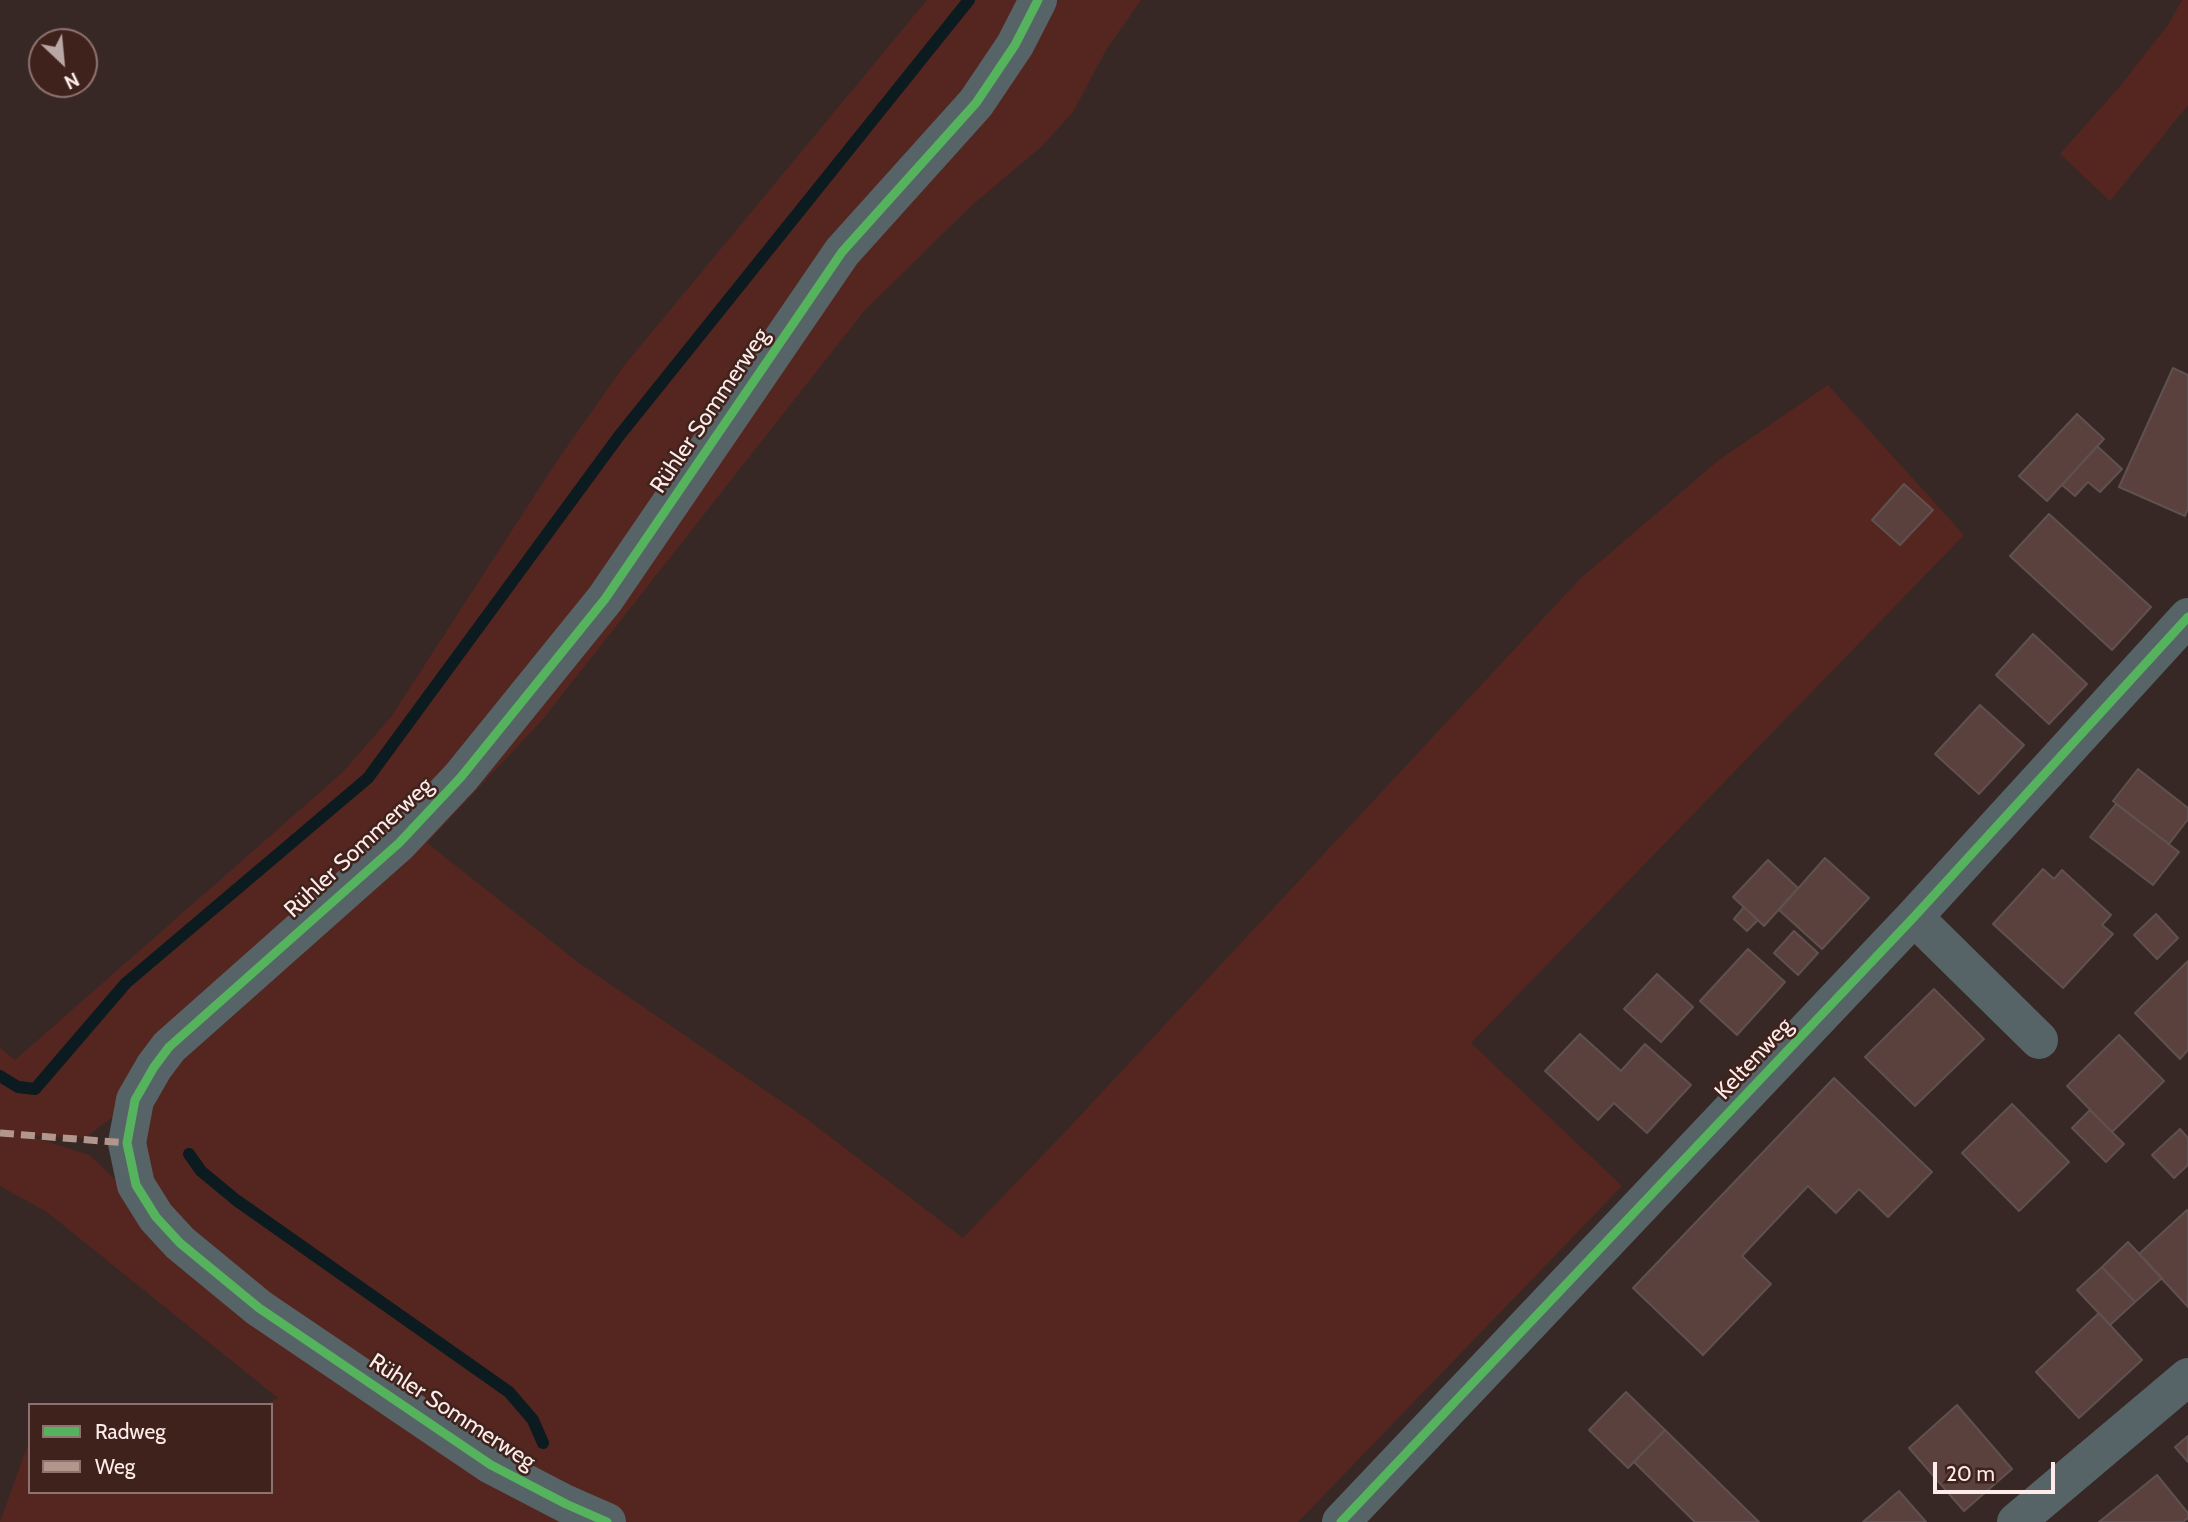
<!DOCTYPE html>
<html>
<head>
<meta charset="utf-8">
<style>
	body { margin:0 }
	#map { position:relative; width:2188px; height:1522px; overflow:hidden; background:#382825; font-family:Cabin,sans-serif }
	canvas { display:block }
	.legend { position:absolute; left:28px; top:1403px; width:245px; height:91px; box-sizing:border-box; background:#40221d; border:2px solid #8c736f; margin:0; padding:9px 12px; list-style:none; font-size:21px; color:#fdece9 }
	.legend li { display:flex; align-items:center; gap:14px; height:35px }
	.legend b { width:35px; border:2px solid #8c736f }
	.north { position:absolute; left:28px; top:28px; width:70px; height:70px; box-sizing:border-box; background:#40221d; border:2px solid #8c736f; border-radius:50%; rotate:154deg; font-size:19px; font-weight:700; line-height:28px; text-align:center; color:#fdece9 }
	.north::after { content:''; display:block; margin:auto; width:24px; height:32px; background:#b8a7a4; clip-path:polygon(50% 0,100% 100%,50% 72%,0 100%) }
	.scale { position:absolute; left:1933px; top:1462px; width:122px; height:32px; box-sizing:border-box; border:4px solid #fdece9; border-top:0; padding-left:9px; font-size:21px; line-height:24px; white-space:nowrap; color:#fdece9; -webkit-text-stroke:5px #40221d; paint-order:stroke }
</style>
</head>
<body>
<div id="map">
<canvas width="2188" height="1522"></canvas>
<ul class="legend">
<li><b style="height:9px;background:#56b35d"></b>Radweg</li>
<li><b style="height:9px;background:#b2968c"></b>Weg</li>
</ul>
<div class="north">N</div>
<div class="scale">20 m</div>
</div>
<script>
const c = document.querySelector('canvas').getContext('2d');
c.lineJoin = 'round';
function paint(path, color) {
  c.fillStyle = color;
  c.fill(path, 'evenodd');
}
function shape(rows) {
  const path = new Path2D();
  for (const r of rows) {
    path.moveTo(r[0], r[1]);
    for (let i = 2; i < r.length; i += 2) path.lineTo(r[i], r[i + 1]);
  }
  return path;
}
function trace(path, color, width, dash) {
  c.strokeStyle = color;
  c.lineWidth = width;
  c.lineCap = dash ? 'butt' : 'round';
  c.setLineDash(dash || []);
  c.stroke(path);
}
function drawText(font, color, halo, rows, align = 'center') {
  c.font = font + ' Cabin,sans-serif';
  c.lineWidth = 5;
  c.setLineDash([]);
  c.textBaseline = 'middle';
  c.strokeStyle = halo;
  c.fillStyle = color;
  for (const [text, x, y, turn = 0] of rows) {
    c.save();
    c.translate(x, y);
    c.rotate((+turn || 0) * Math.PI / 180);
    c.textAlign = isNaN(turn) ? turn : align;
    if (halo) c.strokeText(text, 0, 0);
    c.fillText(text, 0, 0);
    c.restore();
  }
}
paint(shape([
	[927,0,1141,0,1106,50,1073,112,1042,146,970,207,864,311,543,719,427,843,579,963,804,1117,963,1238,1066,1131,1579,580,1719,460,1828,385,1964,535,1471,1043,1622,1186,1298,1522,0,1522,30,1439,30,1492,271,1492,271,1405,265,1405,278,1398,47,1212,0,1186,0,1048,15,1060,343,772,391,717,555,464,623,367],
	[134,1101,117,1181,89,1155,26,1135,85,1138],
	[2182,0,2188,0,2188,105,2110,201,2060,154,2121,85,2168,25]
]), '#552620');
trace(shape([
	[0,1076,18,1087,35,1089,126,983,368,778,619,436,969,0],
	[189,1154,201,1171,236,1200,509,1392,533,1420,543,1443]
]), '#0c1b1f', 12);
const building = shape([
	[2173,368,2188,375,2188,508,2185,516,2119,487,2173,368],
	[2077,414,2104,439,2047,501,2019,476,2077,414],
	[2097,446,2122,469,2100,492,2088,482,2075,496,2062,485,2097,446],
	[1904,484,1933,510,1900,545,1872,520,1904,484],
	[2049,514,2151,607,2112,650,2010,556,2049,514],
	[2033,634,2087,684,2049,724,1996,675,2033,634],
	[1980,705,2024,745,1979,794,1935,754,1980,705],
	[2138,769,2188,808,2188,819,2169,844,2113,801,2138,769],
	[2116,804,2179,852,2153,885,2090,837,2116,804],
	[1825,858,1869,898,1822,949,1779,910,1825,858],
	[1768,860,1798,888,1764,926,1733,897,1768,860],
	[2043,869,2054,879,2062,870,2111,915,2102,925,2113,934,2063,988,1993,924,2043,869],
	[1744,907,1758,920,1747,931,1734,919,1744,907],
	[2156,914,2178,938,2157,959,2134,935,2156,914],
	[1794,931,1818,953,1798,975,1774,953,1794,931],
	[1748,949,1785,982,1737,1035,1700,1001,1748,949],
	[2188,961,2188,1050,2180,1059,2135,1013,2188,961],
	[1657,974,1693,1007,1661,1042,1624,1009,1657,974],
	[1934,989,1984,1039,1915,1106,1865,1057,1934,989],
	[1580,1034,1621,1071,1645,1044,1691,1085,1647,1133,1614,1103,1598,1120,1545,1071,1580,1034],
	[2119,1035,2164,1081,2112,1132,2067,1086,2119,1035],
	[1834,1078,1932,1172,1888,1217,1859,1189,1836,1213,1808,1186,1742,1256,1771,1284,1703,1355,1633,1288,1834,1078],
	[2012,1104,2069,1162,2019,1211,1962,1153,2012,1104],
	[2090,1110,2124,1144,2106,1162,2072,1128,2090,1110],
	[2180,1129,2188,1138,2188,1165,2174,1178,2152,1155,2180,1129],
	[2187,1210,2188,1212,2188,1307,2139,1254,2187,1210],
	[2128,1242,2162,1278,2135,1302,2102,1267,2128,1242],
	[2102,1267,2135,1302,2110,1325,2077,1290,2102,1267],
	[2099,1313,2142,1360,2079,1418,2036,1372,2099,1313],
	[1626,1392,1665,1430,1628,1468,1589,1430,1626,1392],
	[1957,1405,2012,1469,1964,1511,1909,1448,1957,1405],
	[1665,1430,1759,1522,1695,1522,1634,1462,1665,1430],
	[2188,1436,2188,1462,2175,1447,2188,1436],
	[2157,1475,2188,1513,2188,1518,2183,1522,2099,1522,2157,1475],
	[1899,1491,1926,1522,1863,1522,1899,1491]
]);
paint(building, '#5a413e');
trace(building, '#5f514f', 2);
trace(shape([
	[1914,917,2039,1040],
	[607,1522,566,1504,491,1465,259,1308,180,1243,156,1217,136,1185,127,1143,135,1100,154,1067,169,1047,399,843,461,777,605,599,842,252,976,103,1015,45,1038,0],
	[1341,1522,1914,917,2188,617],
	[2016,1522,2188,1377]
]), '#576467', 38);
trace(shape([
	[0,1133,127,1143]
]), '#b2968c', 7, [14, 7]);
trace(shape([
	[607,1522,566,1504,491,1465,259,1308,180,1243,156,1217,136,1185,127,1143,135,1100,154,1067,169,1047,399,843,461,777,605,599,842,252,976,103,1015,45,1038,0],
	[1341,1522,1914,917,2188,617]
]), '#56b35d', 9);
drawText('23px', '#fdece9', '#40221d', [
	["Rühler Sommerweg",710,411,-56],
	["Rühler Sommerweg",359,848,-43],
	["Keltenweg",1754,1059,-47],
	["Rühler Sommerweg",452,1412,33]
]);
</script>
</body>
</html>
